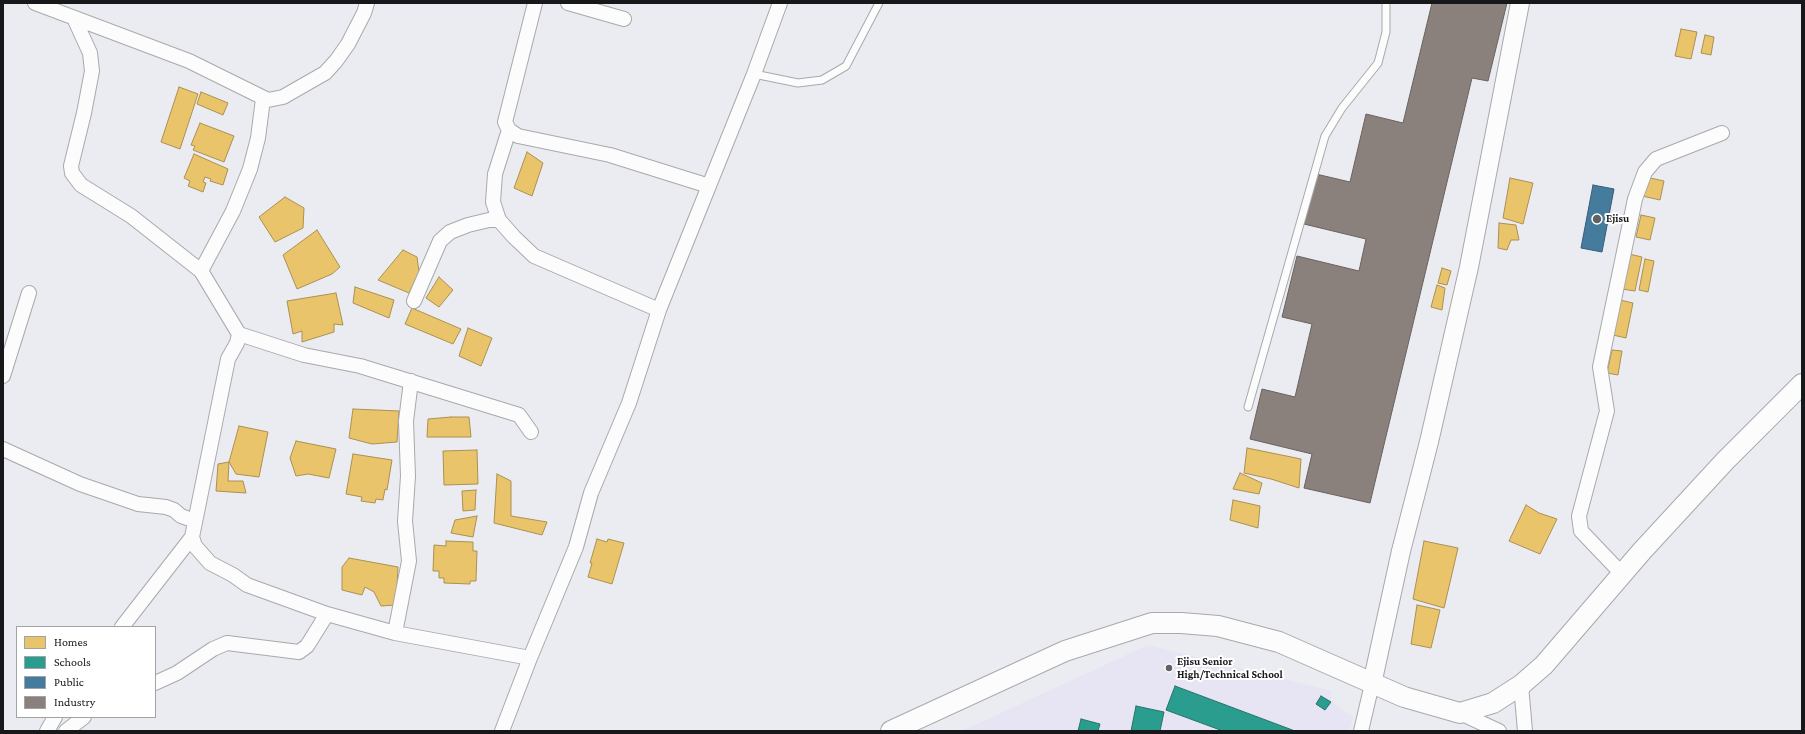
<!DOCTYPE html>
<html>
<head>
<meta charset="utf-8">
<style>
	body { margin:0 }
	#map { position:relative; width:1805px; height:734px; overflow:hidden; background:#ebecf1; font-family:"Crimson Pro",serif }
	canvas { display:block }
	.frame { position:absolute; inset:0; border:4px solid #17181a; pointer-events:none }
	.legend { position:absolute; left:16px; top:626px; width:140px; height:92px; box-sizing:border-box; background:#fff; border:1px solid #a2a3a3; margin:0; padding:5px 7px; list-style:none; font-size:12px; color:#17181a }
	.legend li { display:flex; align-items:center; gap:8px; height:20px }
	.legend b { width:20px; border:1px solid #a2a3a3 }
</style>
</head>
<body>
<div id="map">
<canvas width="1805" height="734"></canvas>
<div class="frame"></div>
<ul class="legend">
<li><b style="height:11px;background:#e9c46a"></b>Homes</li>
<li><b style="height:11px;background:#2a9d8f"></b>Schools</li>
<li><b style="height:11px;background:#457b9d"></b>Public</li>
<li><b style="height:11px;background:#8a817c"></b>Industry</li>
</ul>
</div>
<script>
const c = document.querySelector('canvas').getContext('2d');
c.lineJoin = 'round';
function paint(path, color) {
  c.fillStyle = color;
  c.fill(path, 'evenodd');
}
function shape(rows) {
  const path = new Path2D();
  for (const r of rows) {
    path.moveTo(r[0], r[1]);
    for (let i = 2; i < r.length; i += 2) path.lineTo(r[i], r[i + 1]);
  }
  return path;
}
function trace(path, color, width, dash) {
  c.strokeStyle = color;
  c.lineWidth = width;
  c.lineCap = dash ? 'butt' : 'round';
  c.setLineDash(dash || []);
  c.stroke(path);
}
function drawText(font, color, halo, rows, align = 'center') {
  c.font = font + ' "Crimson Pro",serif';
  c.lineWidth = 4;
  c.setLineDash([]);
  c.textBaseline = 'middle';
  c.strokeStyle = halo;
  c.fillStyle = color;
  for (const [text, x, y, turn = 0] of rows) {
    c.save();
    c.translate(x, y);
    c.rotate((+turn || 0) * Math.PI / 180);
    c.textAlign = isNaN(turn) ? turn : align;
    if (halo) c.strokeText(text, 0, 0);
    c.fillText(text, 0, 0);
    c.restore();
  }
}
paint(shape([
	[1148,645,1332,691,1330,700,1353,717,1350,731,962,731]
]), '#e7e4f3');
const homes = shape([
	[1681,29,1697,32,1691,59,1675,56,1681,29],
	[1705,35,1714,37,1711,55,1701,53,1705,35],
	[179,87,198,94,180,149,161,142,179,87],
	[201,92,228,103,223,115,197,104,201,92],
	[200,123,234,136,224,162,193,150,195,146,191,145,200,123],
	[527,152,543,163,532,196,514,188,527,152],
	[194,154,228,169,223,185,210,181,211,179,205,177,203,182,206,183,203,192,188,186,190,181,184,178,194,154],
	[1646,177,1664,181,1660,200,1642,196,1646,177],
	[1510,178,1533,183,1523,224,1503,218,1510,178],
	[285,197,304,208,303,228,275,242,259,217,285,197],
	[1641,215,1655,218,1650,240,1636,237,1641,215],
	[1499,223,1516,225,1519,240,1511,240,1507,250,1498,248,1499,223],
	[317,230,340,267,332,274,297,289,283,255,317,230],
	[403,250,417,257,419,272,409,293,378,280,403,250],
	[1629,254,1642,257,1635,291,1622,289,1629,254],
	[1645,259,1654,261,1648,292,1639,290,1645,259],
	[1442,268,1451,271,1447,285,1438,283,1442,268],
	[439,277,453,290,439,307,426,298,439,277],
	[1437,285,1445,288,1442,310,1431,307,1437,285],
	[355,287,394,300,389,318,353,303,355,287],
	[336,293,343,325,334,324,334,332,302,342,302,331,293,334,287,301,336,293],
	[1620,300,1633,303,1626,338,1613,335,1620,300],
	[412,308,461,329,453,344,405,324,412,308],
	[468,328,492,338,481,366,459,356,468,328],
	[1612,350,1622,351,1618,375,1607,373,1612,350],
	[353,409,399,411,397,442,372,444,349,438,353,409],
	[451,417,469,417,471,437,427,437,428,419,451,417],
	[239,426,268,432,259,477,236,474,229,462,239,426],
	[296,441,336,449,329,478,308,474,296,476,290,458,296,441],
	[1247,448,1301,459,1299,488,1271,479,1244,473,1247,448],
	[477,450,478,484,444,485,443,451,477,450],
	[353,454,392,460,387,490,385,489,383,500,376,499,375,503,361,501,362,497,346,494,353,454],
	[229,462,228,481,243,481,246,493,216,491,218,464,229,462],
	[1240,473,1262,483,1259,494,1233,489,1240,473],
	[497,474,511,481,511,516,547,522,542,535,494,523,497,474],
	[476,490,475,510,463,511,462,491,476,490],
	[1233,500,1260,506,1258,528,1230,520,1233,500],
	[1526,505,1539,513,1557,519,1540,554,1509,541,1526,505],
	[477,516,473,537,451,533,455,520,477,516],
	[597,539,607,542,608,539,624,543,612,584,588,577,592,563,590,563,597,539],
	[446,541,473,542,473,551,477,551,476,581,470,581,470,584,444,583,444,578,439,578,439,571,433,571,434,545,446,546,446,541],
	[1424,541,1458,548,1444,608,1413,599,1424,541],
	[349,558,398,567,396,605,381,606,374,592,365,587,362,595,342,590,342,567,349,558],
	[1417,605,1440,610,1431,648,1411,644,1417,605]
]);
paint(homes, '#e9c46a');
trace(homes, '#aa9052', 1);
const schools = shape([
	[1175,686,1295,731,1223,731,1166,710,1175,686],
	[1321,696,1331,702,1325,710,1316,704,1321,696],
	[1136,706,1164,712,1160,731,1131,731,1136,706],
	[1081,719,1100,724,1098,731,1078,731,1081,719]
]);
paint(schools, '#2a9d8f');
trace(schools, '#24756c', 1);
const public = shape([
	[1593,185,1614,189,1602,252,1581,248,1593,185]
]);
paint(public, '#457b9d');
trace(public, '#375d76', 1);
const industry = shape([
	[1432,3,1507,3,1488,81,1472,78,1370,503,1304,488,1312,454,1250,439,1262,389,1295,397,1312,324,1282,317,1297,256,1359,271,1366,239,1304,224,1316,174,1350,182,1366,114,1403,123,1432,3]
]);
paint(industry, '#8a817c');
trace(industry, '#68625f', 1);
const service = shape([
	[754,74,798,83,822,80,846,66,879,3],
	[1248,407,1325,136,1342,108,1378,63,1386,32,1386,3]
]);
const minor = shape([
	[35,3,189,61,268,100,283,97,325,73,336,61,348,44,364,13,367,3],
	[535,3,505,122,509,130,518,136,610,155,709,186],
	[568,3,624,19],
	[74,18,90,53,92,71,84,113,71,166,72,173,81,185,131,216,201,271,239,334,304,355,360,366,519,415,531,432],
	[509,130,495,174,493,202,499,220,514,237,534,256,659,310],
	[201,271,233,211,250,169,258,138,263,99],
	[414,301,440,241,450,232,468,225,489,220,499,220],
	[3,376,29,293],
	[3,449,80,484,138,504,166,507,174,510,181,516,195,521],
	[192,537,195,546,210,563,233,575,247,585,327,614,395,633,530,658],
	[1623,575,1581,531,1579,516,1607,411,1600,367,1635,199,1645,172,1656,159,1722,133],
	[122,627,192,537,228,359,237,343,239,334],
	[395,633,409,561,405,521,408,476,406,421,411,381],
	[155,683,177,673,213,649,227,643,299,652,307,646,327,614],
	[1521,685,1525,731],
	[1460,713,1499,731],
	[47,731,55,717],
	[66,731,84,717],
	[502,731,530,658,576,547,591,493,629,403,659,310,754,74,780,3],
	[1361,731,1372,684]
]);
const tertiary = shape([
	[1372,684,1401,551,1429,442,1469,267,1520,3]
]);
const secondary = shape([
	[891,731,1065,651,1152,623,1181,623,1218,626,1279,642,1404,697,1460,713,1493,703,1521,685,1544,665,1642,551,1725,461,1802,384]
]);
trace(service, '#a8a9ac', 9);
trace(minor, '#a8a9ac', 16);
trace(tertiary, '#a8a9ac', 20);
trace(secondary, '#a8a9ac', 22);
trace(service, '#fcfcfd', 7);
trace(minor, '#fcfcfd', 14);
trace(tertiary, '#fcfcfd', 18);
trace(secondary, '#fcfcfd', 20);
for (const [x, y, r, color] of [
	[1597,219,5,"#616265"],
	[1169,668,4,"#616265"]
]) {
  const dot = new Path2D();
  dot.arc(x, y, r, 0, 2 * Math.PI);
  c.fillStyle = color;
  c.fill(dot);
  trace(dot, '#fff', 1.5);
}
drawText('bold 11px', '#17181a', '#fff', [
	["Ejisu",1606,219],
	["Ejisu Senior",1177,662],
	["High/Technical School",1177,675]
], 'left');
</script>
</body>
</html>
